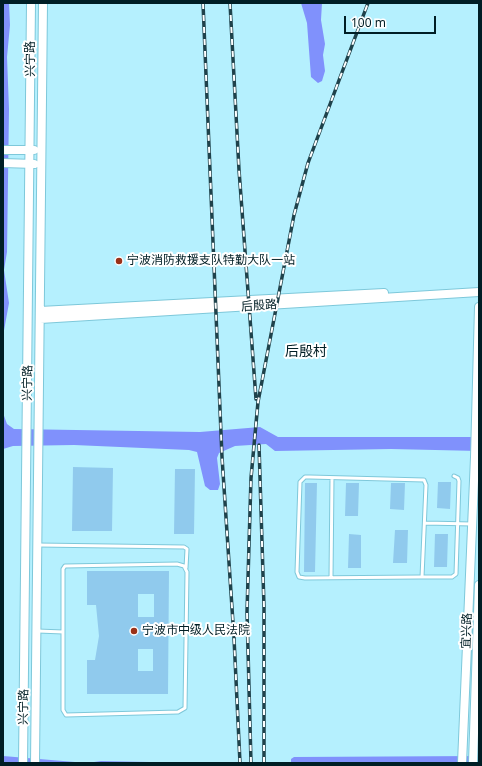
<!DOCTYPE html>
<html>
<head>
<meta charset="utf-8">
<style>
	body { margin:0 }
	#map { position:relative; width:482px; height:766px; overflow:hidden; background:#b5f0fe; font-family:"Noto Sans",sans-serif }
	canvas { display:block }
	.frame { position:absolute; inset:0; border:4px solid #001e25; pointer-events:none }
	.scale { position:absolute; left:344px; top:16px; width:92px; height:18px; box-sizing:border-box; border:2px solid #001e25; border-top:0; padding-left:5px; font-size:12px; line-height:14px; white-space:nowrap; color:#001e25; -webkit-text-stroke:3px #fff; paint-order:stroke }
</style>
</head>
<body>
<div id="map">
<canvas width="482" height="766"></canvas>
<div class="frame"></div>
<div class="scale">100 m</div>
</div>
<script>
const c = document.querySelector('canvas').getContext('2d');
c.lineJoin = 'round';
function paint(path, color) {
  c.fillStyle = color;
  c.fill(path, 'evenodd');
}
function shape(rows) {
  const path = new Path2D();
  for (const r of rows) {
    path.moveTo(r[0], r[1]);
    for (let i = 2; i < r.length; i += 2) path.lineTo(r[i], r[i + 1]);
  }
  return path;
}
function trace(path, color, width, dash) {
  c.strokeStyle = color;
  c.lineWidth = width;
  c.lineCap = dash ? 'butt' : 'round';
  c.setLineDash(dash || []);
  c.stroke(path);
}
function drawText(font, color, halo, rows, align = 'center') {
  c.font = font + ' "Noto Sans","Noto Sans SC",sans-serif';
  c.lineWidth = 4;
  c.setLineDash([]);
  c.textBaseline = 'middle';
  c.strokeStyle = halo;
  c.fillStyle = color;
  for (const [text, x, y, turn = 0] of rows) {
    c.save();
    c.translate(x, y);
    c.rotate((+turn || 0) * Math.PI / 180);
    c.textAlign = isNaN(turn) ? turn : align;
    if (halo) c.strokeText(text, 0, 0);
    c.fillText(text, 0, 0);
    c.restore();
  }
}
paint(shape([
	[3,3,9,3,10,25,7,57,9,109,7,252,4,270,9,303,3,336],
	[301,3,322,3,321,20,325,44,323,55,325,71,322,81,318,83,311,77,307,23],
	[3,413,7,424,14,429,200,432,260,427,278,437,479,437,479,451,391,449,275,451,266,444,235,446,219,453,217,458,220,484,218,490,210,490,205,486,197,452,189,450,74,445,13,446,3,449],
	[3,756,87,763,101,761,199,763,3,763],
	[479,756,479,763,291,763,291,759,294,757]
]), '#8091fc');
paint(shape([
	[73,467,113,468,112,531,72,531],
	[175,469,195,469,194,534,174,534],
	[438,482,451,482,450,509,437,508],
	[305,483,317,483,315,572,304,572],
	[346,483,359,483,358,516,345,516],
	[391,483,405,483,404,510,390,509],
	[395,530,408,530,407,563,393,563],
	[349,534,361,535,361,568,348,568],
	[435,534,448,534,447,567,434,567],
	[87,571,169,571,168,694,87,694,87,660,95,660,99,636,96,605,87,605],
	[138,594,154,594,154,617,138,617],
	[138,649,153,649,153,671,138,671]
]), '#90caed');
const lane = shape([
	[425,523,472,524],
	[38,545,184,547,187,549,186,568],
	[422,577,426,485,424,480,310,477,305,477,300,482,297,572,299,577,305,578,419,577,452,577,456,574,459,481,458,478,454,476],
	[331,578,332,478],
	[38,631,63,632,63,710,66,715,178,712,185,708,187,572,184,566,177,564,65,566,63,569,63,632]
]);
const secondary = shape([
	[3,150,34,150],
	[3,163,34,164],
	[40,311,384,293],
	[40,319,479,292],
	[23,763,31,3],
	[35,763,43,3],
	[462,763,475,457,479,307],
	[473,763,479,585]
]);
trace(lane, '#7ec8da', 5);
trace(secondary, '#7ec8da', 10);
trace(lane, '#fff', 3);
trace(secondary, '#fff', 8);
const rail = shape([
	[203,3,222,457,234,638,240,763],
	[230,3,239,170,256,399],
	[259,445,264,607,264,763],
	[251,763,247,612,251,478,258,402,294,215,308,163,368,3]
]);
trace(rail, '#1f424b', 3.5);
trace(rail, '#fff', 2, [6]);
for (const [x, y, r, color] of [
	[119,261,4,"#9a3118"],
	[134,631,4,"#9a3118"]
]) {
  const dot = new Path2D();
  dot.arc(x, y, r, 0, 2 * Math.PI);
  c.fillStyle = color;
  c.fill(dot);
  trace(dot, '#fff', 1.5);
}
drawText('12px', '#001e25', '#fff', [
	["兴宁路",31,59,-90],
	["后殷路",259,306,-4],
	["兴宁路",28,383,-89],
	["宜兴路",467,631,-88],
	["兴宁路",24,707,-89]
]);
drawText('12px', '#001e25', '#fff', [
	["宁波消防救援支队特勤大队一站",127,261],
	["宁波市中级人民法院",142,631]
], 'left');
drawText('14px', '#001e25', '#fff', [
	["后殷村",306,352]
]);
</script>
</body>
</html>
